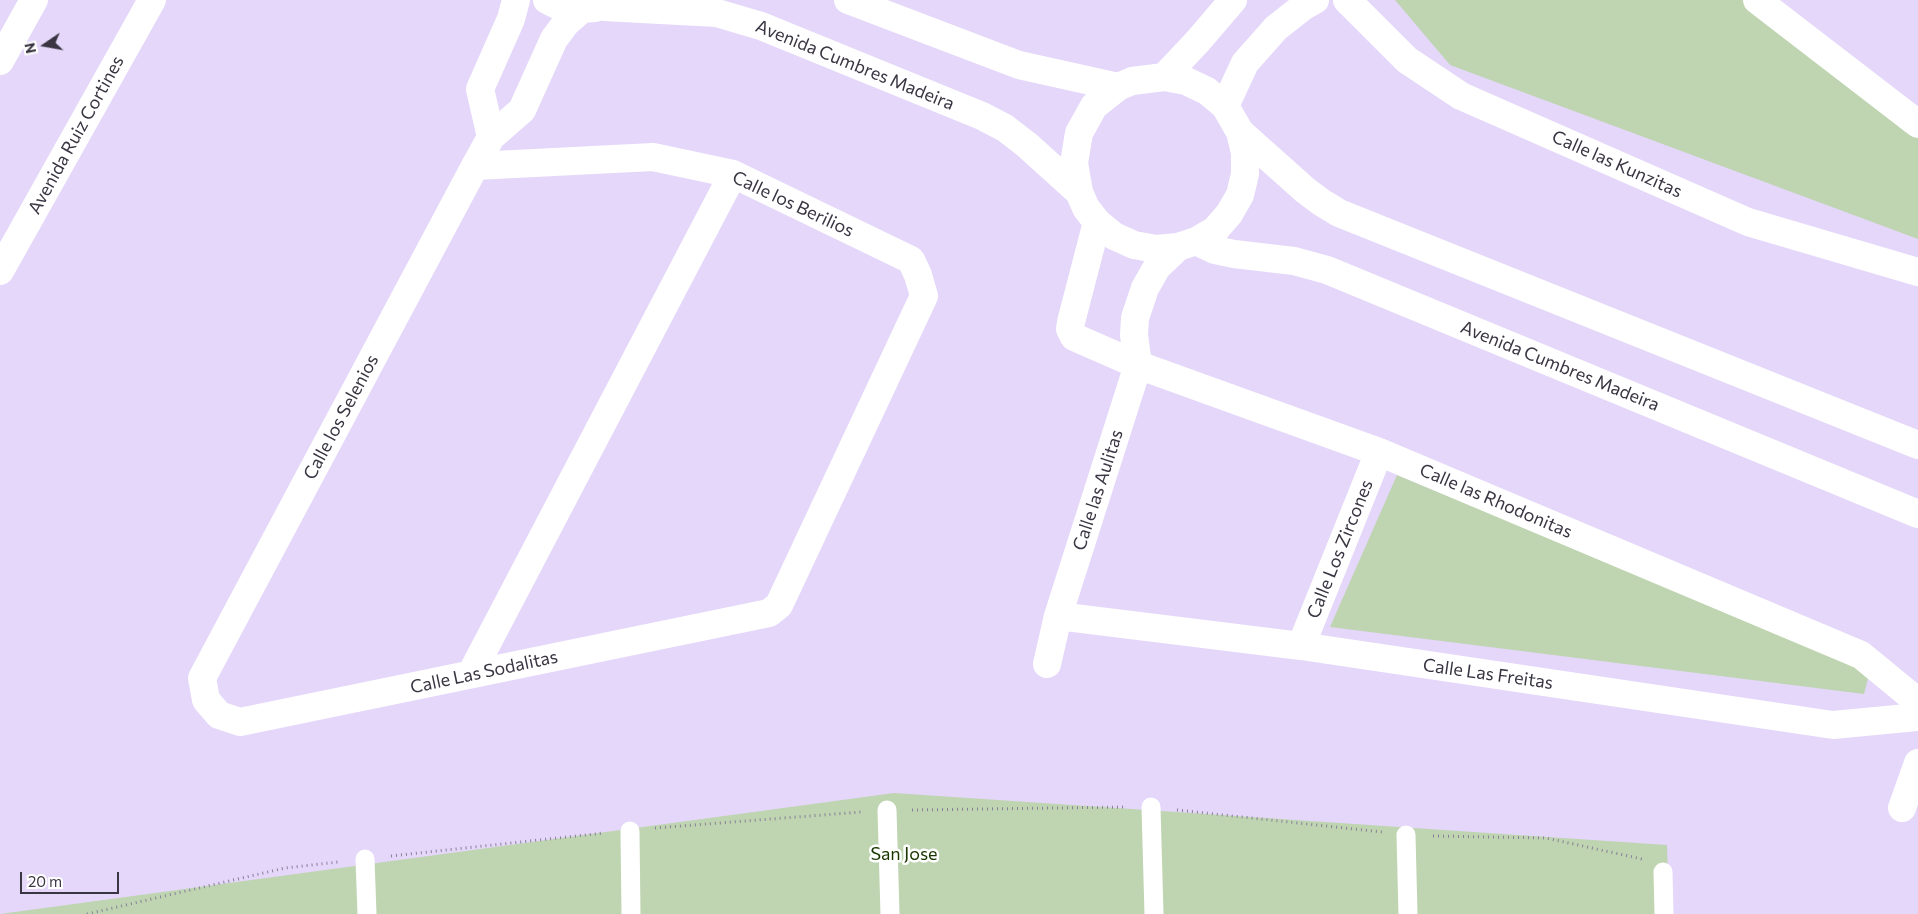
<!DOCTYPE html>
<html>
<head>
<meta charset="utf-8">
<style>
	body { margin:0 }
	#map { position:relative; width:1918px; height:914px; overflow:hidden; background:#e4d7fa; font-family:Commissioner,sans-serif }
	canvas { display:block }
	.north { position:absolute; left:20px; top:20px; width:50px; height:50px; -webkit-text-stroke:4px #fff; paint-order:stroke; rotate:258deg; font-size:14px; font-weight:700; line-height:20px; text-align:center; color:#3a3542 }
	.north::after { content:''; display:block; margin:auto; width:18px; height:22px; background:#3a3542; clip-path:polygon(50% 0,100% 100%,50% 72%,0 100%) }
	.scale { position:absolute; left:20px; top:872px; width:99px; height:22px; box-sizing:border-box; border:2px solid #3a3542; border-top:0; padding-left:6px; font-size:15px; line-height:18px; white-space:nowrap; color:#3a3542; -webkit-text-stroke:4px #fff; paint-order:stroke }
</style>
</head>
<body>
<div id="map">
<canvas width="1918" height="914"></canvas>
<div class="north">N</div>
<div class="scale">20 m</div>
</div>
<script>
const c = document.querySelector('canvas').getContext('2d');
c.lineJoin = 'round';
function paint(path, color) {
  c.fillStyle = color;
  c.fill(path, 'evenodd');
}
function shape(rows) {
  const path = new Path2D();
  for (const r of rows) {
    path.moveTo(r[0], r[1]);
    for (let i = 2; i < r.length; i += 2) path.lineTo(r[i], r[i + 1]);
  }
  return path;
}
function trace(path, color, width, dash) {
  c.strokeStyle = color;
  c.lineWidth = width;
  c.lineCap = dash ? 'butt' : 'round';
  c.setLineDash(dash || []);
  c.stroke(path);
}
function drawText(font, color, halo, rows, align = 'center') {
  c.font = font + ' Commissioner,sans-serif';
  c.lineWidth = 5;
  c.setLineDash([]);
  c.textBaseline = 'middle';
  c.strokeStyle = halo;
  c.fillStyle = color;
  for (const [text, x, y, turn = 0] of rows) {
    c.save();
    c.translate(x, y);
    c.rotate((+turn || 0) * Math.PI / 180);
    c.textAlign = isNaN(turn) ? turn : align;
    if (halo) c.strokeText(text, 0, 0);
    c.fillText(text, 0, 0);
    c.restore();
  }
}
paint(shape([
	[1395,0,1750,0,1918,135,1918,239,1450,65],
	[1397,475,1870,671,1864,694,1330,627],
	[894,793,1667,845,1669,914,0,914]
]), '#bfd5b1');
trace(shape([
	[912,810,1126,807],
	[1177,810,1382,832],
	[655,828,861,812],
	[1433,836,1546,838,1642,859],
	[391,856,604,833],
	[87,914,285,868,338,862]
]), '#898098', 3, [1, 4]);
trace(shape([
	[1151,807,1154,914],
	[887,810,890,914],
	[630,831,631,914],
	[1406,835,1408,914],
	[365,859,367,914],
	[1663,872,1664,914]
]), '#fff', 19);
trace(shape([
	[547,0,559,6,582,9,595,8],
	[848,0,1019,65,1118,87],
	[1347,0,1407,60,1461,96,1748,222,1918,272],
	[1757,0,1918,124],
	[604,7,717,13,761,26,982,116,1005,128,1027,145,1079,192],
	[1164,77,1186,81,1207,91,1225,106,1240,132,1245,153,1245,174,1240,195,1229,214,1215,230,1196,241,1178,247,1156,249,1134,245,1114,236,1097,222,1086,208,1079,192,1074,163,1079,133,1094,106,1118,87,1132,81,1164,77,1198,41,1233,0],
	[1225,106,1245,63,1276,28,1304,6,1315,0],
	[1240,132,1305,190,1321,202,1339,213,1918,445],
	[491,137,480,89,511,19,516,0],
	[475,166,653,157,733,174,911,260,918,275,924,296,779,605,769,613,240,722,219,715,206,700,202,678,475,166,491,137,522,110,554,39,566,23,582,9],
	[1097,222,1071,322,1070,329,1074,337,1138,365,1379,452,1861,655,1918,702],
	[1196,241,1215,250,1234,254,1294,261,1327,270,1918,514],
	[1058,616,1301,646,1833,725,1918,717],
	[1301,646,1379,452],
	[1047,664,1058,616,1138,365,1134,335,1135,318,1145,288,1157,267,1178,247],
	[471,674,733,174],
	[1902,808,1918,763]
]), '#fff', 28);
trace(shape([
	[0,61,34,0],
	[0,271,152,0]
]), '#fff', 28);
drawText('18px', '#3a3542', '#fff', [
	["Avenida Cumbres Madeira",855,65,22],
	["Avenida Ruiz Cortines",76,135,-61],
	["Calle las Kunzitas",1617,164,24],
	["Calle los Berilios",793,204,25],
	["Avenida Cumbres Madeira",1560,366,22],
	["Calle los Selenios",341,417,-62],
	["Calle las Aulitas",1098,490,-72],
	["Calle las Rhodonitas",1496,501,23],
	["Calle Los Zircones",1340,549,-68],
	["Calle Las Sodalitas",484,672,-12],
	["Calle Las Freitas",1488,674,8]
]);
drawText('18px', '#1a3600', '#fff', [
	["San Jose",904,854]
]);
</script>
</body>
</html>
